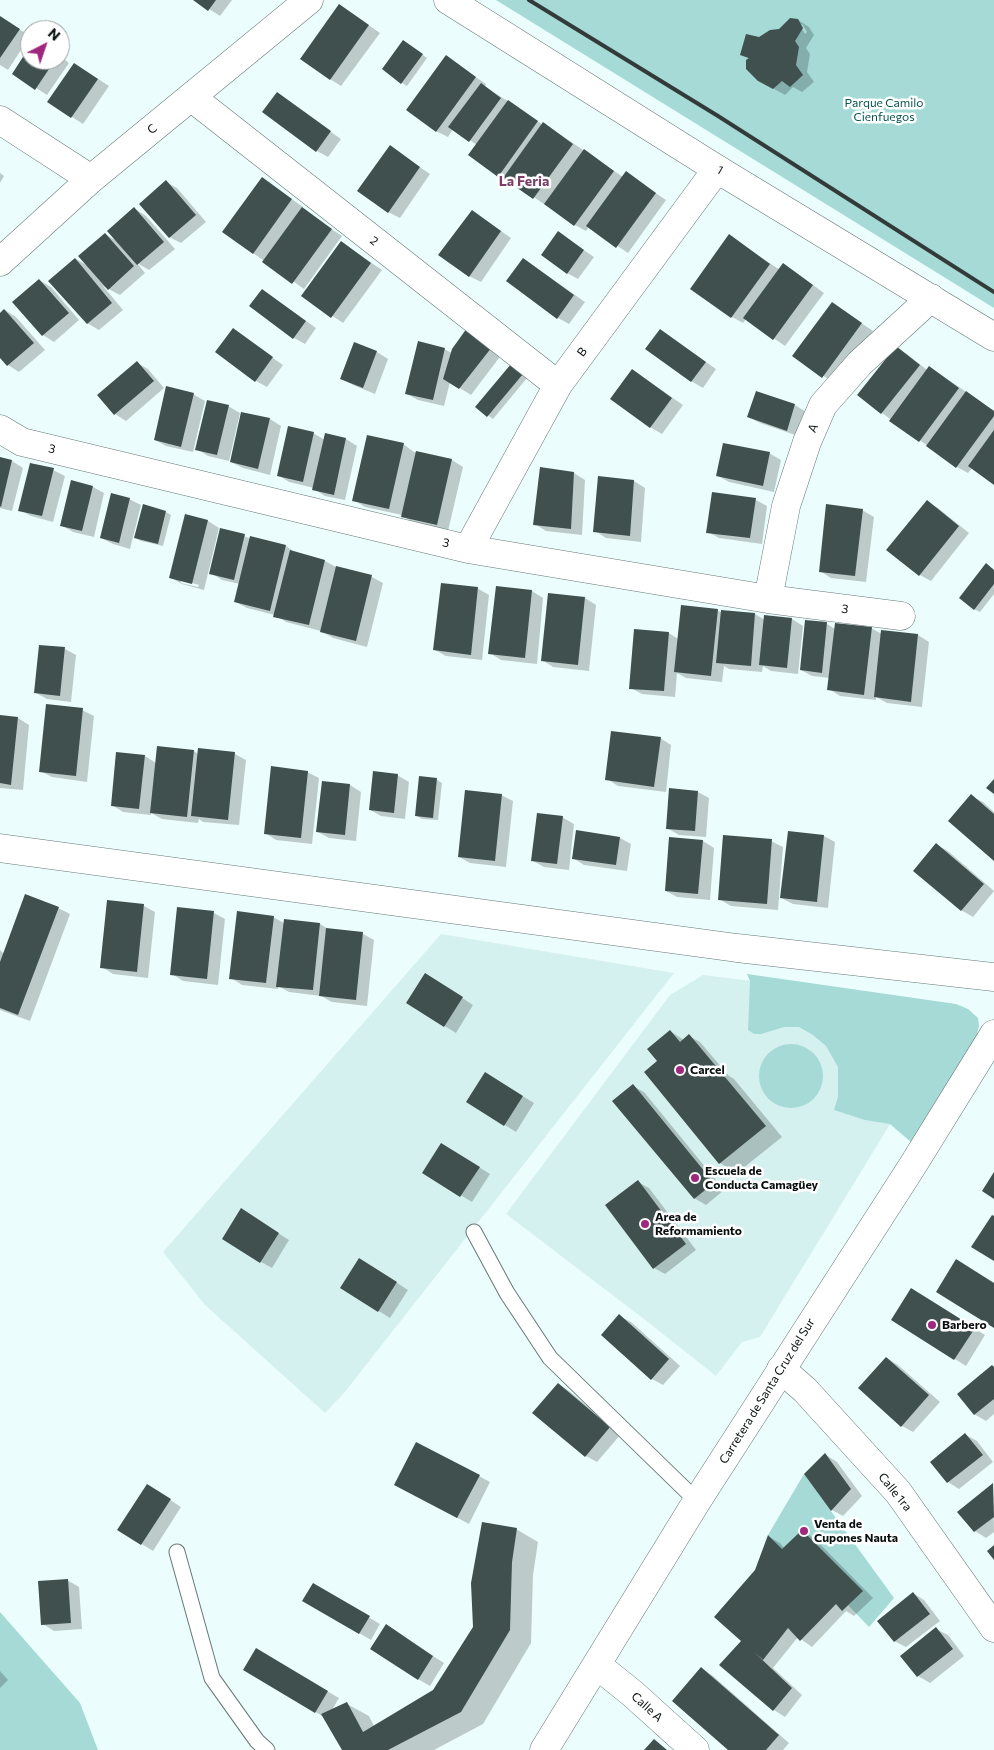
<!DOCTYPE html>
<html>
<head>
<meta charset="utf-8">
<style>
	body { margin:0 }
	#map { position:relative; width:994px; height:1750px; overflow:hidden; background:#ebfefd; font-family:Commissioner,sans-serif }
	canvas { display:block }
	.north { position:absolute; left:20px; top:20px; width:50px; height:50px; box-sizing:border-box; background:#fff; border:1px solid #9c9f9f; border-radius:50%; rotate:41deg; font-size:14px; font-weight:700; line-height:20px; text-align:center; color:#080f0e }
	.north::after { content:''; display:block; margin:auto; width:18px; height:22px; background:#9f277e; clip-path:polygon(50% 0,100% 100%,50% 72%,0 100%) }
</style>
</head>
<body>
<div id="map">
<canvas width="994" height="1750"></canvas>
<div class="north">N</div>
</div>
<script>
const c = document.querySelector('canvas').getContext('2d');
c.lineJoin = 'round';
function paint(path, color) {
  c.fillStyle = color;
  c.fill(path, 'evenodd');
}
function shape(rows) {
  const path = new Path2D();
  for (const r of rows) {
    if (r.length === 3) {
      path.moveTo(r[0] + r[2], r[1]);
      path.arc(r[0], r[1], r[2], 0, 2 * Math.PI);
      continue;
    }
    path.moveTo(r[0], r[1]);
    for (let i = 2; i < r.length; i += 2) path.lineTo(r[i], r[i + 1]);
  }
  return path;
}
function trace(path, color, width, dash) {
  c.strokeStyle = color;
  c.lineWidth = width;
  c.lineCap = dash ? 'butt' : 'round';
  c.setLineDash(dash || []);
  c.stroke(path);
}
function drawText(font, color, halo, rows, align = 'center') {
  c.font = font + ' Commissioner,sans-serif';
  c.lineWidth = 5;
  c.setLineDash([]);
  c.textBaseline = 'middle';
  c.strokeStyle = halo;
  c.fillStyle = color;
  for (const [text, x, y, turn = 0] of rows) {
    c.save();
    c.translate(x, y);
    c.rotate((+turn || 0) * Math.PI / 180);
    c.textAlign = isNaN(turn) ? turn : align;
    if (halo) c.strokeText(text, 0, 0);
    c.fillText(text, 0, 0);
    c.restore();
  }
}
paint(shape([
	[441,934,674,973,344,1393,325,1413,205,1305,163,1252],
	[703,975,898,999,941,1041,760,1337,742,1342,716,1376,644,1319,506,1214,670,995]
]), '#d5f1ef');
paint(shape([
	[496,0,994,0,994,308],
	[747,974,956,1004,968,1009,978,1018,979,1026,975,1042,912,1143,890,1124,865,1120,834,1110,838,1097,838,1067,826,1046,813,1035,799,1027,784,1027,761,1034,754,1034,748,1030,750,981],
	[791,1076,32],
	[804,1474,894,1598,869,1627,848,1605,862,1591,802,1530,782,1550,768,1535],
	[0,1612,80,1703,98,1750,0,1750]
]), '#a5dad7');
paint(shape([
	[195,0,232,0,220,16],
	[340,5,380,33,341,86,330,79],
	[0,17,30,36,8,70,0,65],
	[798,20,809,27,814,35,806,48,810,54,807,72,814,82,802,92,793,87,785,95,758,80,749,59,742,55,759,38],
	[802,24,807,32,805,34,800,25],
	[409,45,427,58,407,86,402,83],
	[30,48,30,60,60,60,60,56,69,63,47,95,13,73],
	[446,57,486,84,485,87,519,108,543,125,555,131,623,177,626,173,666,200,628,253,589,227,586,231,575,225,510,181,499,175,477,145,453,129,448,137,436,131],
	[86,71,109,86,83,124,49,102],
	[277,94,341,139,328,157,317,151],
	[390,147,430,174,400,218,388,212],
	[0,173,4,176,0,183],
	[263,179,303,207,301,209,342,236,304,289,253,253],
	[166,182,177,188,206,222,181,243,169,237],
	[135,209,146,216,175,249,149,270,137,263,145,273,120,295,103,286,123,310,99,330,87,323,76,259,88,266,105,234,117,241],
	[484,219,511,238,481,282,469,276],
	[559,233,594,257,578,279,567,273],
	[729,236,780,270,795,272,824,293,785,346,746,319,743,323,732,317],
	[342,243,382,270,343,323,303,296],
	[524,259,585,302,569,324,558,318],
	[39,280,51,287,79,320,54,342,43,335,14,302],
	[262,290,316,328,305,344,294,338],
	[832,303,873,331,834,383,794,356],
	[5,310,16,317,45,350,19,372,8,365,0,356,0,314],
	[467,329,502,354,471,395,450,382,444,406,418,400,407,394,444,349,452,353],
	[233,330,283,365,267,387,256,381],
	[660,330,716,369,703,388,691,381],
	[355,344,377,352,388,359,375,394,353,385,342,379],
	[896,348,907,354,927,370,929,367,940,374,994,411,994,483,972,468,968,473,957,467,882,413],
	[137,363,148,369,164,388,126,421,115,414],
	[511,366,527,378,493,419,477,407],
	[633,370,683,405,662,434,650,427],
	[757,393,795,405,806,412,798,436,760,423,748,417],
	[193,394,205,401,193,452,166,446,155,440],
	[228,406,240,413,229,461,208,456,197,449],
	[270,419,281,426,270,475,243,468,231,462],
	[313,433,325,440,326,435,346,439,357,446,345,500,325,496,314,489,314,488,289,482,278,475],
	[403,444,414,452,452,460,463,467,448,531,413,523,402,515,365,507,354,500],
	[769,453,781,460,774,492,729,482,718,476],
	[0,459,12,461,23,468,12,511,0,508],
	[53,470,65,476,53,522,31,516,20,510],
	[574,473,585,480,582,535,546,531,535,524],
	[634,481,645,488,641,542,606,538,595,531],
	[72,482,93,487,104,493,94,537,73,532,61,525],
	[129,499,141,505,130,549,113,544,101,538],
	[756,500,767,506,762,544,719,538,708,532],
	[927,502,938,508,969,533,931,581,920,575],
	[862,510,874,517,866,582,831,578,820,571],
	[166,512,171,515,163,546,141,541,136,538],
	[186,516,208,521,219,528,204,590,182,584,171,578],
	[181,580,199,585,198,587,181,583],
	[244,536,251,539,251,538,286,546,297,554,325,561,336,567,372,577,383,583,367,647,333,638,321,631,286,622,275,615,247,608,236,602,240,584,222,580,211,573],
	[992,568,994,570,994,594,980,612,974,609],
	[497,587,532,591,543,598,537,664,501,660,490,653],
	[477,588,489,595,482,660,446,656,435,650],
	[585,598,596,605,589,671,553,667,542,660],
	[717,610,722,613,722,611,755,614,765,620,792,619,803,626,798,674,771,671,763,666,762,672,729,669,724,666,722,682,686,678,677,673,675,697,642,694,631,688,669,633,678,639],
	[827,624,835,629,871,628,882,634,918,635,929,642,922,707,887,703,876,697,876,700,840,696,829,689,830,678,812,676,801,670],
	[65,649,76,655,71,702,47,699,36,693],
	[82,710,94,716,87,782,52,777,40,771],
	[0,716,18,718,29,725,23,790,0,788],
	[660,738,671,745,666,792,618,786,607,779],
	[194,751,198,754,235,754,246,760,239,825,203,822,199,819,198,823,162,819,151,813,151,815,123,812,112,805,145,756,156,763],
	[307,772,319,778,312,844,276,840,265,833],
	[397,775,409,782,405,819,381,816,370,810],
	[421,778,437,780,442,783,438,820,422,819,417,816],
	[350,785,361,792,356,841,329,838,318,832],
	[698,792,709,798,706,837,679,835,667,828],
	[501,795,513,801,506,867,470,863,459,857],
	[971,796,983,802,994,812,994,860],
	[562,817,574,824,569,870,544,867,533,861],
	[824,836,835,842,828,908,793,904,781,898],
	[620,838,631,844,627,871,584,865,573,858],
	[703,841,714,848,710,900,677,897,666,891],
	[771,841,783,847,778,910,731,906,719,899],
	[937,845,948,851,994,891,973,917,961,910],
	[144,906,155,912,148,978,113,974,102,967],
	[58,908,70,914,30,1021,0,1010,0,950,4,954],
	[214,913,225,919,218,985,183,981,172,974],
	[273,917,284,923,320,924,330,930,363,934,374,940,367,1006,332,1002,321,996,289,992,278,986,278,989,242,985,231,978],
	[436,981,473,1005,456,1033,407,1003],
	[670,1031,684,1040,689,1036,700,1042,729,1076,734,1079,782,1137,737,1173,720,1163,659,1061],
	[496,1080,534,1103,516,1132,468,1102],
	[633,1086,644,1092,724,1190,706,1205,694,1198],
	[453,1151,490,1174,472,1202,424,1173],
	[638,1182,649,1188,696,1250,665,1274,654,1268],
	[252,1217,289,1240,272,1268,261,1262],
	[371,1266,408,1290,390,1318,342,1288],
	[923,1296,985,1335,966,1366,893,1320],
	[619,1316,631,1322,680,1366,663,1385,652,1379],
	[887,1358,898,1365,940,1402,913,1432,902,1426],
	[994,1368,994,1414,986,1421,974,1414],
	[558,1384,569,1391,621,1434,597,1462,586,1456],
	[966,1435,977,1441,993,1462,959,1489,948,1482],
	[826,1455,837,1462,862,1496,843,1516,832,1510],
	[479,1476,490,1482,469,1524,407,1491],
	[993,1484,994,1532,986,1538,975,1531,959,1512],
	[158,1492,181,1507,153,1551,119,1530],
	[516,1529,538,1542,533,1575,531,1643,483,1724,434,1750,344,1750,324,1717,245,1670,256,1650,339,1698,332,1710,347,1704,369,1716,374,1726,434,1691,475,1627],
	[802,1531,814,1538,873,1598,854,1616,846,1611,812,1647,798,1637,773,1668,802,1695,785,1717,774,1710,721,1665,743,1641,756,1570,769,1537,780,1543,785,1549],
	[67,1580,79,1587,82,1629,54,1631,43,1624],
	[314,1585,380,1624,371,1640,304,1601],
	[913,1593,924,1600,940,1621,906,1647,894,1641],
	[936,1629,948,1635,964,1656,930,1683,918,1676,902,1656],
	[397,1633,444,1663,430,1686,418,1679],
	[702,1669,713,1676,789,1743,783,1750,730,1750],
	[0,1671,8,1680,0,1688]
]), '#0003');
paint(shape([
	[193,0,216,0,208,11],
	[339,4,369,25,330,80,300,59],
	[0,16,20,29,0,58],
	[790,18,798,19,803,28,795,41,799,47,796,65,803,75,790,87,782,81,773,89,758,81,746,69,746,60,749,58,740,55,746,34,759,37,770,30,779,29],
	[403,40,423,54,401,84,382,69],
	[30,46,30,60,55,60,35,90,12,74],
	[446,55,476,77,436,132,406,110],
	[74,63,98,79,71,118,47,102],
	[481,83,501,98,469,142,448,127],
	[277,92,331,131,316,152,262,112],
	[508,100,538,121,498,177,468,155],
	[543,122,573,144,533,199,503,178],
	[390,145,420,167,388,213,357,191],
	[584,149,614,171,574,226,544,204],
	[626,171,656,193,616,248,586,226],
	[262,177,292,199,253,254,222,232],
	[166,180,196,215,169,238,139,204],
	[134,207,164,242,137,265,107,231],
	[302,207,332,229,292,284,262,262],
	[472,210,501,231,469,277,438,255],
	[558,231,584,250,567,274,541,255],
	[105,233,134,266,108,290,78,256],
	[729,234,770,264,731,318,690,289],
	[341,241,371,263,331,318,301,296],
	[75,258,112,303,87,324,48,281],
	[523,258,574,295,557,319,506,281],
	[783,263,813,285,773,340,743,318],
	[39,279,69,313,42,336,12,302],
	[262,289,306,321,293,339,249,306],
	[832,302,862,323,822,378,792,356],
	[4,309,34,343,7,366,0,358,0,313],
	[233,328,273,357,255,382,215,352],
	[467,328,492,347,459,389,443,379,452,349],
	[660,329,706,362,691,382,645,349],
	[418,341,445,348,433,400,405,394],
	[354,342,377,351,363,388,340,379],
	[896,346,920,365,881,414,857,395],
	[137,361,154,381,114,415,97,395],
	[511,364,523,374,487,417,475,407],
	[929,366,959,388,919,442,889,421],
	[632,369,672,398,650,428,610,399],
	[166,386,194,393,181,447,154,440],
	[756,391,795,404,787,431,747,417],
	[966,391,994,411,994,416,956,468,926,446],
	[207,400,229,405,217,455,195,450],
	[241,412,270,418,258,469,230,462],
	[288,426,314,432,303,482,277,476],
	[994,430,994,485,968,466],
	[325,433,346,438,334,495,312,490],
	[367,435,404,443,389,509,352,501],
	[723,443,770,452,763,486,716,476],
	[416,451,452,459,437,525,401,517],
	[0,457,12,460,1,507,0,506],
	[30,463,54,468,42,516,18,511],
	[540,467,574,472,571,529,533,525],
	[598,476,634,480,630,536,593,532],
	[71,480,93,486,82,531,60,526],
	[712,492,756,498,750,538,706,533],
	[111,493,130,498,119,543,100,538],
	[927,500,959,526,919,576,886,550],
	[143,504,166,511,158,544,134,538],
	[826,504,863,509,855,576,819,572],
	[185,514,208,520,192,584,169,578],
	[220,528,245,534,234,580,209,574],
	[250,536,286,545,270,611,234,602],
	[290,550,325,560,309,625,273,617],
	[986,563,994,570,994,584,974,610,959,598],
	[336,566,372,575,356,641,320,632],
	[441,583,478,587,471,655,433,650],
	[496,586,532,590,525,658,488,654],
	[548,593,585,597,578,665,541,661],
	[681,605,718,609,711,676,674,672],
	[721,610,755,613,751,666,716,663],
	[764,615,792,618,787,668,759,665],
	[805,620,827,622,822,673,800,670],
	[835,623,872,627,864,695,827,690],
	[634,629,669,632,664,691,629,689],
	[881,630,918,634,911,702,874,697],
	[39,645,65,647,60,696,34,693],
	[46,704,83,708,76,776,39,772],
	[0,715,18,717,11,785,0,783],
	[611,731,661,737,654,787,605,780],
	[157,746,194,750,187,817,150,813],
	[198,748,235,752,228,820,191,816],
	[116,752,145,755,139,809,111,806],
	[271,766,308,771,301,838,264,834],
	[373,771,398,774,394,813,369,810],
	[419,776,437,778,433,818,415,816],
	[994,779,994,794,986,788],
	[322,781,350,784,345,835,316,832],
	[669,788,698,791,695,831,666,829],
	[465,790,502,794,495,861,458,857],
	[971,794,994,814,994,861,948,821],
	[537,813,563,816,557,864,531,861],
	[576,830,620,837,616,865,572,859],
	[788,831,824,835,817,902,780,898],
	[723,835,772,839,767,904,718,900],
	[669,837,703,840,698,894,665,891],
	[936,843,984,884,961,911,913,871],
	[25,894,59,907,18,1015,0,1008,0,962],
	[107,900,144,904,137,972,100,968],
	[177,907,214,911,207,979,170,975],
	[237,911,274,916,266,983,229,979],
	[284,919,320,923,313,990,276,987],
	[326,928,363,932,356,1000,319,996],
	[425,973,463,997,444,1027,406,1003],
	[670,1030,680,1042,689,1034,766,1126,719,1164,644,1072,657,1061,647,1049],
	[485,1072,523,1096,504,1126,466,1102],
	[633,1084,714,1183,694,1199,612,1101],
	[441,1143,480,1167,460,1197,422,1173],
	[994,1172,994,1199,982,1191],
	[638,1180,686,1244,653,1269,605,1205],
	[241,1208,279,1233,260,1263,222,1239],
	[992,1215,994,1216,994,1261,971,1247],
	[359,1258,397,1282,378,1312,340,1288],
	[956,1259,994,1283,994,1328,936,1292],
	[911,1288,975,1328,954,1360,891,1320],
	[619,1314,669,1359,651,1380,601,1335],
	[886,1357,929,1395,901,1427,858,1388],
	[992,1365,994,1367,994,1399,974,1415,957,1394],
	[558,1383,610,1427,585,1457,532,1413],
	[965,1433,983,1455,947,1483,930,1462],
	[416,1442,480,1475,457,1518,394,1485],
	[825,1453,851,1489,831,1511,804,1474],
	[993,1483,994,1517,974,1532,957,1512],
	[147,1484,171,1499,141,1545,117,1530],
	[482,1522,517,1528,512,1562,510,1630,461,1712,388,1750,342,1750,321,1714,347,1702,363,1732,433,1690,473,1627,471,1583],
	[802,1530,863,1591,842,1611,836,1604,800,1641,788,1628,763,1660,754,1652,792,1688,773,1711,719,1665,741,1641,714,1617,755,1570,768,1535,782,1549],
	[994,1545,994,1560,987,1551],
	[68,1579,71,1623,41,1625,38,1581],
	[313,1583,370,1616,359,1634,302,1601],
	[913,1592,930,1614,894,1642,877,1621],
	[386,1624,433,1656,418,1680,370,1649],
	[936,1627,953,1649,917,1677,900,1656],
	[256,1648,328,1691,315,1713,243,1670],
	[701,1667,779,1735,766,1750,728,1750,672,1701],
	[654,1739,667,1750,644,1750]
]), '#40504f');
const lane = shape([
	[474,1232,507,1293,550,1358,697,1501],
	[177,1552,212,1678,257,1741,267,1750]
]);
const street = shape([
	[191,97,558,385],
	[0,120,91,179],
	[0,262,91,179,309,0],
	[0,429,22,442,468,549,768,599,901,616],
	[468,549,558,385,717,169],
	[768,599,786,506,807,442,823,405,860,363,931,298],
	[0,848,737,948,994,977],
	[781,1369,805,1390,898,1492,994,1628],
	[597,1665,633,1694,695,1750]
]);
const secondary = shape([
	[448,0,717,169,994,337],
	[544,1750,697,1501,913,1165,994,1034]
]);
trace(lane, '#667876', 17);
trace(street, '#667876', 29);
trace(secondary, '#667876', 29);
trace(lane, '#fff', 15);
trace(street, '#fff', 28);
trace(secondary, '#fff', 28);
trace(shape([
	[529,0,718,116,994,292]
]), '#323b3a', 4);
for (const [x, y, r, color] of [
	[680,1070,5,"#9f277e"],
	[695,1178,5,"#9f277e"],
	[645,1224,5,"#9f277e"],
	[932,1325,5,"#9f277e"],
	[804,1531,5,"#9f277e"]
]) {
  const dot = new Path2D();
  dot.arc(x, y, r, 0, 2 * Math.PI);
  c.fillStyle = color;
  c.fill(dot);
  trace(dot, '#fff', 2);
}
drawText('12px', '#045552', '#fff', [
	["Parque Camilo",884,103],
	["Cienfuegos",884,117]
]);
drawText('12px', '#080f0e', '#fff', [
	["C",152,129,-40],
	["1",720,170,31],
	["2",374,241,38],
	["B",582,352,-54],
	["A",813,428,-66],
	["3",52,449,13],
	["3",446,543,13],
	["3",845,609,8],
	["Carretera de Santa Cruz del Sur",767,1391,-58],
	["Calle 1ra",895,1492,51],
	["Calle A",647,1707,42]
]);
drawText('bold 12px', '#080f0e', '#fff', [
	["Carcel",690,1070],
	["Escuela de",705,1171],
	["Conducta Camagüey",705,1185],
	["Area de",655,1217],
	["Reformamiento",655,1231],
	["Barbero",942,1325],
	["Venta de",814,1524],
	["Cupones Nauta",814,1538]
], 'left');
drawText('bold 14px', '#7b3e67', '#fff', [
	["La Feria",524,181]
]);
</script>
</body>
</html>
